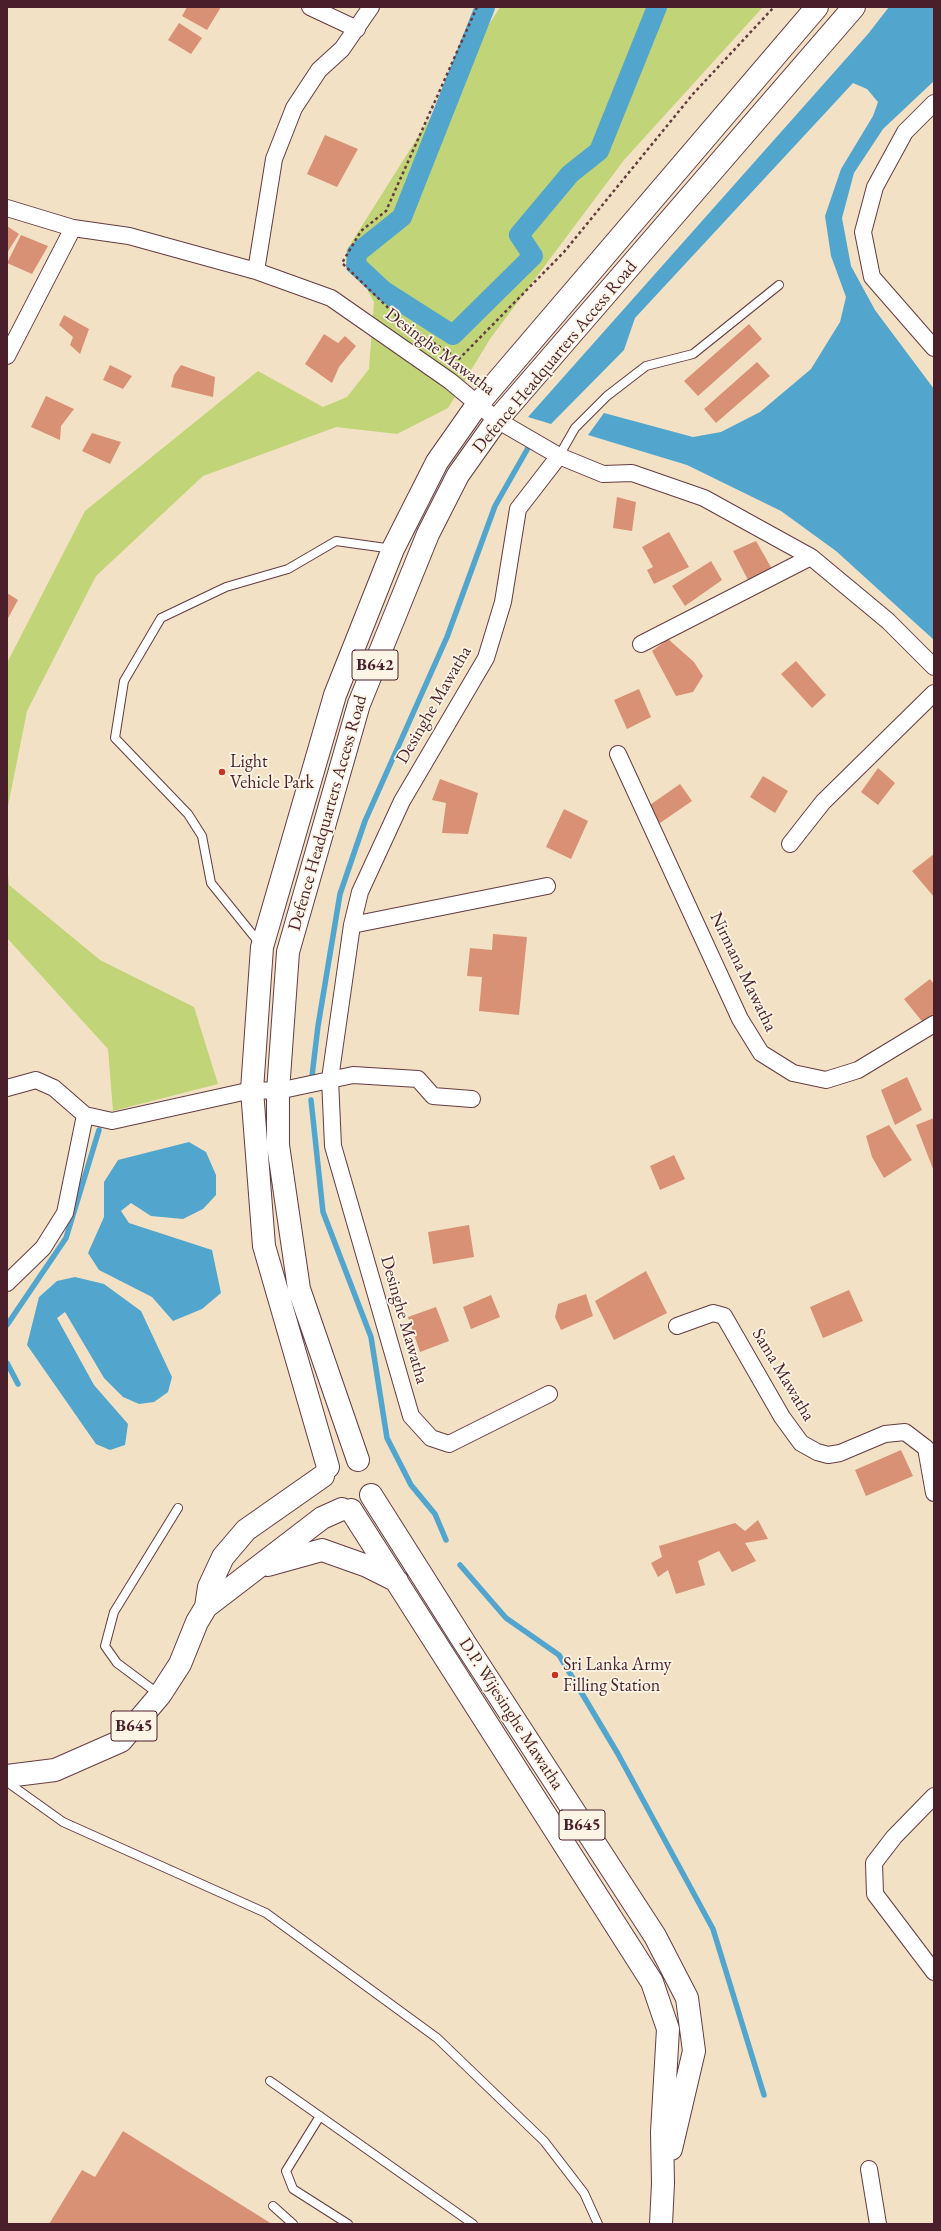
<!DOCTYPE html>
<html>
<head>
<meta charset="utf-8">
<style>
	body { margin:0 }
	#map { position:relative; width:941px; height:2231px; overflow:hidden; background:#f3e1c5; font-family:"EB Garamond",serif }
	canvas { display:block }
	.frame { position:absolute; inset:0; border:8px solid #4a1f2b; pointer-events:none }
</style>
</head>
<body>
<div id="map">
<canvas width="941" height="2231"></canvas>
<div class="frame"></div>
</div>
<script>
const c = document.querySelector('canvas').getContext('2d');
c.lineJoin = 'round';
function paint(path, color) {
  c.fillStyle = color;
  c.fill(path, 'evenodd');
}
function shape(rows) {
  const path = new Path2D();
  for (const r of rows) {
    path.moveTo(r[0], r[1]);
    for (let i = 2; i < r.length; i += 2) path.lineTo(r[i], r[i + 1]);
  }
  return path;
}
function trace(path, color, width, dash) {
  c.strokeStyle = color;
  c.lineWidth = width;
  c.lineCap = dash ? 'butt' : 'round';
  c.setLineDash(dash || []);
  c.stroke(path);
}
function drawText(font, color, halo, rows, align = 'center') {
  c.font = font + ' "EB Garamond",serif';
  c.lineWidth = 3.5;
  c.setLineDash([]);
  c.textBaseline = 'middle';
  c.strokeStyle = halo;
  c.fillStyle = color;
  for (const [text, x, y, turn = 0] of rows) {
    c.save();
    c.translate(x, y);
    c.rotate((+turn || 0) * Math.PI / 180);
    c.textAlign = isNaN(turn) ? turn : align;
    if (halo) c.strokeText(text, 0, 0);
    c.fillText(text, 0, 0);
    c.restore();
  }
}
paint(shape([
	[500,7,763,7,624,160,490,339,448,408,397,434,336,427,203,476,96,576,27,711,7,811,7,663,85,511,258,371,323,407,347,397,369,369,374,302,346,251],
	[7,865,9,885,100,960,194,1007,218,1084,113,1111,108,1049,7,938]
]), '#c1d478');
paint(shape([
	[889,7,934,7,934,81,883,129,854,173,842,218,851,266,875,310,934,389,934,640,836,551,781,511,687,465,588,435,604,413,693,437,721,432,760,412,811,369,840,322,846,297,831,256,825,216,841,169,873,116,878,102,867,89,853,83,635,318,624,350,551,424,528,417,868,34],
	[189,1142,206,1152,216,1175,216,1195,203,1209,183,1219,151,1216,131,1203,121,1211,129,1223,212,1250,221,1293,202,1309,173,1321,152,1297,99,1270,88,1253,104,1217,104,1182,118,1160],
	[75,1277,104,1284,141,1311,172,1377,168,1392,154,1402,139,1404,123,1397,104,1378,65,1312,57,1318,94,1385,128,1424,125,1445,110,1450,96,1444,27,1345,39,1297,57,1281]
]), '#52a6ce');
trace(shape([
	[312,1076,318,1026,340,894,365,821,447,637,495,506,528,448],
	[311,1100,323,1212,371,1337,387,1438,411,1485,435,1514,446,1540],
	[7,1325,66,1238,99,1130],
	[7,1363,18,1384],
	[460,1565,506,1618,559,1655,618,1754,713,1929,764,2095]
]), '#52a6ce', 5.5);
trace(shape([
	[485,7,402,217,357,253,356,265,384,291,453,335,533,256,519,235,570,174,599,151,657,7]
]), '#52a6ce', 20);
paint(shape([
	[187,7,221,7,207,30,182,16],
	[179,23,202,38,191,54,168,40],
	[325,135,358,149,337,187,307,174],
	[7,226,19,234,7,253],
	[21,235,48,246,32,274,7,263],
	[64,315,89,329,80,354,70,345,73,337,59,325],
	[749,324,762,339,698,396,684,381],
	[324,334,338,343,345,336,356,346,339,367,332,383,305,364],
	[757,362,770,376,716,423,704,409],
	[110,365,132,376,123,389,103,380],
	[181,365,215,377,213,397,171,387,174,375],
	[46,396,74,409,61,426,60,440,31,427],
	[92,433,121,442,110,464,82,451],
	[617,497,636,502,632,531,613,528],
	[669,532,689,567,654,584,647,570,653,567,642,547],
	[756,541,772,569,764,578,748,580,733,551],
	[711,561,722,580,685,606,672,586],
	[7,593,18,600,7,620],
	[668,639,694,662,703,676,693,692,676,696,652,651],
	[796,661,826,695,812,708,781,674],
	[639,689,651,717,627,729,614,700],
	[878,768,895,783,878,805,861,792],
	[763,776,788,791,775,813,750,797],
	[440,779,478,793,468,834,442,833,446,803,432,800],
	[680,784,692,801,660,823,647,807],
	[564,809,588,821,571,859,546,847],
	[934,854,934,897,912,871],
	[493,934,527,937,519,1015,479,1011,482,977,467,976,470,948,492,950],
	[930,979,934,984,934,1017,925,1025,904,999],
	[907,1077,922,1110,895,1125,881,1090],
	[934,1118,934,1168,933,1169,916,1125],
	[889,1125,912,1160,884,1178,872,1157,866,1136],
	[674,1155,685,1179,660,1190,650,1166],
	[469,1225,474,1257,433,1264,428,1232],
	[646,1271,667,1313,614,1340,595,1301],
	[849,1290,863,1321,823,1338,810,1307],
	[586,1294,593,1316,561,1330,555,1317,558,1304],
	[491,1295,500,1317,471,1329,463,1307],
	[436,1307,449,1341,420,1352,408,1317],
	[901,1450,913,1476,866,1496,855,1470],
	[758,1520,768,1539,745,1543,756,1561,732,1572,719,1551,698,1561,705,1585,676,1594,668,1570,658,1577,651,1563,662,1557,659,1546,735,1523,745,1531],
	[123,2131,272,2224,49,2224,82,2170,95,2177]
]), '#d89174');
const lane = shape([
	[559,456,575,428,607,396,646,366,693,354,779,285],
	[261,945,211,883,202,836,188,814,115,738,124,681,161,618,226,587,288,569,336,541,393,549],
	[160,1695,117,1663,105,1646,114,1612,178,1508],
	[7,1782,63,1822,266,1913,437,2038,544,2141,584,2193,598,2224],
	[270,2081,473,2224],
	[320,2116,286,2171,293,2189,348,2224],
	[273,2206,293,2224]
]);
const street = shape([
	[310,7,357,29],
	[934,103,905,132,875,187,863,232,872,277,934,348],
	[7,208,73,228,129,236,256,271,331,298,450,381,497,420,559,456,603,474,632,473,704,498,811,557,888,621,934,667],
	[256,271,274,159,294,108,319,70,342,49,371,7],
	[7,356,73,228],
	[641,644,811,557],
	[618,754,740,1019,761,1053,793,1073,826,1080,858,1070,934,1024],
	[790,844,823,802,934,693],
	[352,925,547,886],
	[7,1088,36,1080,54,1088,85,1115,112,1121,252,1090,278,1091,353,1075,418,1079,433,1096,472,1099],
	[7,1283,43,1248,65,1213,85,1115],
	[677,1326,713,1313,724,1316,782,1417,801,1443,817,1452,828,1455,840,1453,885,1434,905,1432,926,1448,934,1493],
	[549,1394,449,1444,431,1438,411,1416,333,1146,330,1079,352,925,360,892,402,801,486,658,503,602,518,509,559,456],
	[934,1796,894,1837,874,1863,875,1894,934,1972],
	[869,2169,878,2224]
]);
const primary = shape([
	[358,1460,299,1289,278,1145,278,1091,288,952,359,704,428,534,458,475,497,420,854,7],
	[328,1467,264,1246,252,1090,262,947,335,695,393,549,437,462,477,405,817,7],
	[371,1495,464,1642,655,1936,687,1998,694,2051,671,2149],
	[351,1510,652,1982,668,2029,662,2132,663,2183,661,2224],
	[268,1565,322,1550,367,1566,397,1581],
	[206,1607,322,1518,342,1509],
	[7,1776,55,1770,121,1741,160,1695,180,1664,197,1622,206,1607,209,1587,223,1557,246,1530,323,1476]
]);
trace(lane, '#633c42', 10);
trace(street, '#633c42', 18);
trace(primary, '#633c42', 24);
trace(shape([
	[477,7,386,211,361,231,342,263,407,326,459,359,564,252,693,94,774,7]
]), '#633c42', 2.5, [3, 3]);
trace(lane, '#fff', 8);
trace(street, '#fff', 16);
trace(primary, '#fff', 22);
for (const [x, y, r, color] of [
	[222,772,4,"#c8321e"],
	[555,1675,4,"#c8321e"]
]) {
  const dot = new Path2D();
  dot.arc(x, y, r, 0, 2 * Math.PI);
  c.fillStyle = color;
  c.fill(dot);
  trace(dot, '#fcf5e5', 1.5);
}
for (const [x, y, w] of [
	[375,665,46],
	[134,1726,46],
	[582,1825,46]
]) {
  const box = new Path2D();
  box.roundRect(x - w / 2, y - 15, w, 30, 3);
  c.fillStyle = '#fcf5e5';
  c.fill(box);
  trace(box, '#4a1f2b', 1);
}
drawText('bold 17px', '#4a1f2b', null, [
	["B642",375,665],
	["B645",134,1726],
	["B645",582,1825]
]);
drawText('18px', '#4a1f2b', '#fcf5e5', [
	["Desinghe Mawatha",440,352,37],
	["Defence Headquarters Access Road",555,357,-50],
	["Desinghe Mawatha",434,705,-60],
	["Defence Headquarters Access Road",328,813,-74],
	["Nirmana Mawatha",743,972,64],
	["Desinghe Mawatha",404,1320,74],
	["Sama Mawatha",783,1375,59],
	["D.P. Wijesinghe Mawatha",511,1714,57]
]);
drawText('18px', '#4a1f2b', '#fcf5e5', [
	["Light",230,762],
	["Vehicle Park",230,783],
	["Sri Lanka Army",563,1665],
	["Filling Station",563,1686]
], 'left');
</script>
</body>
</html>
